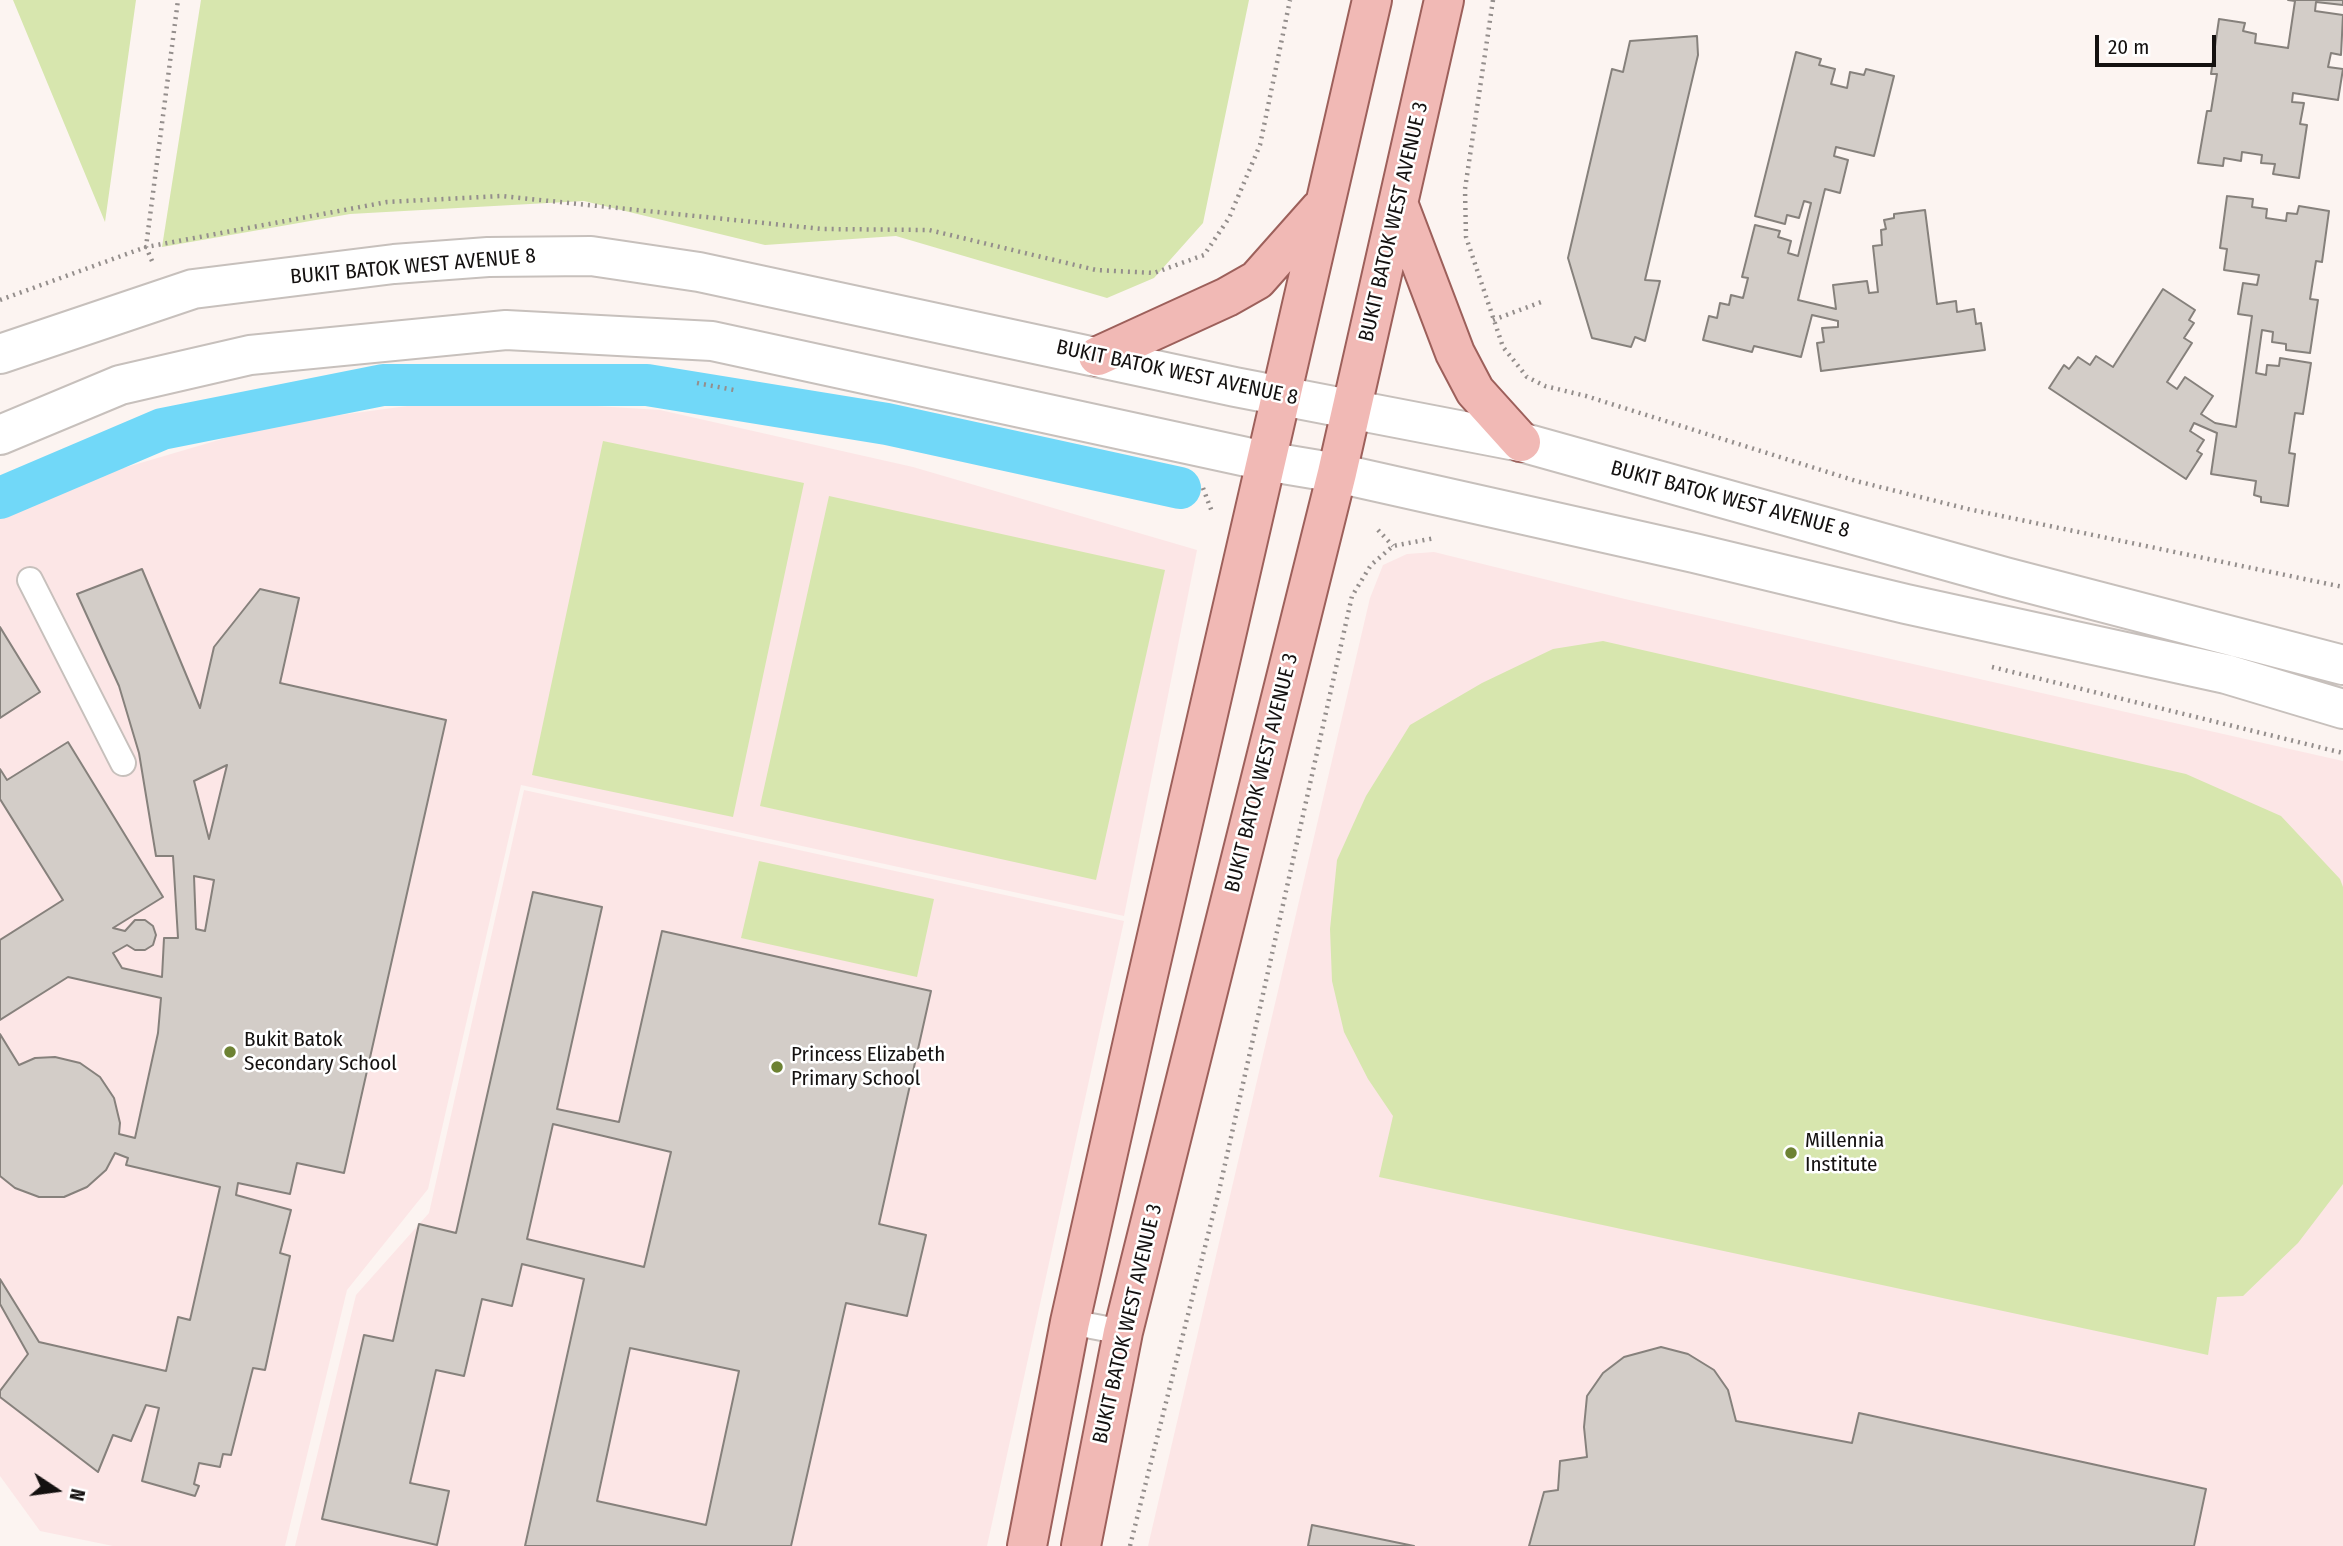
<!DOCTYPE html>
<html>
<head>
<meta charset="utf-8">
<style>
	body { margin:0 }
	#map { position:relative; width:2343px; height:1546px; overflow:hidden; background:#fcf4f1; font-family:"Fira Sans Condensed",sans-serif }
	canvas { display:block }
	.north { position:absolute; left:21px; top:1455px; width:70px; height:70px; -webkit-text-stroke:5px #fff; paint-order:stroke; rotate:103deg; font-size:19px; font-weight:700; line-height:28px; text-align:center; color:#141110 }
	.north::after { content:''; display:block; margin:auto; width:24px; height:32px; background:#141110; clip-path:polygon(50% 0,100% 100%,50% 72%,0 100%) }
	.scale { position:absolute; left:2095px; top:35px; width:121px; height:32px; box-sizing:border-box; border:4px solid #141110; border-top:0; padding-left:9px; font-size:21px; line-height:24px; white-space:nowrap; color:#141110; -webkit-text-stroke:5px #fff; paint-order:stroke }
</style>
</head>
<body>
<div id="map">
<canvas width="2343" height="1546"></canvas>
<div class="north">N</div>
<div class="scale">20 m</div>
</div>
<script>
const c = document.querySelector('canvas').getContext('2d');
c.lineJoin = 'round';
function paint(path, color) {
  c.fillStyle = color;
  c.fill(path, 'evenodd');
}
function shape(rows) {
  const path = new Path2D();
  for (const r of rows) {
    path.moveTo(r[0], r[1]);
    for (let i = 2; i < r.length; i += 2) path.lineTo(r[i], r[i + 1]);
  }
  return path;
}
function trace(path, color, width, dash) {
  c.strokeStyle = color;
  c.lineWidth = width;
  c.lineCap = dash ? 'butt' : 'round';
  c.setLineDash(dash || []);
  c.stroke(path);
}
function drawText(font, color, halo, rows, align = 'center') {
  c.font = font + ' "Fira Sans Condensed",sans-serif';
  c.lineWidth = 5;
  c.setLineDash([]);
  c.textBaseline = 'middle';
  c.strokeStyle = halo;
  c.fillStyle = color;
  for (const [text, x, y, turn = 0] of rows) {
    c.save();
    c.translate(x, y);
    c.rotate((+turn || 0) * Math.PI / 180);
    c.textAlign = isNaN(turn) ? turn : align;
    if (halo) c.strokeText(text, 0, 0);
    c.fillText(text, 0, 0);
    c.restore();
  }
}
paint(shape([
	[467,398,660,410,913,467,1197,550,1124,916,521,785,428,1189,347,1290,285,1546,113,1546,40,1531,0,1476,0,513,35,494,273,424],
	[1434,552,1625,599,2343,761,2343,1546,1148,1546,1370,598,1383,565,1407,554],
	[524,790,1124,921,987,1546,295,1546,356,1295,429,1213]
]), '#fce6e6');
paint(shape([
	[13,0,136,0,105,222],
	[201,0,1249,0,1203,223,1154,278,1107,298,896,236,765,245,584,201,350,214,162,247],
	[603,441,804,483,733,817,532,775],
	[829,496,1165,570,1096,880,760,806],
	[1603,641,2186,774,2281,816,2340,879,2343,887,2343,1184,2298,1243,2243,1296,2217,1297,2208,1355,1379,1177,1393,1116,1368,1079,1344,1032,1332,981,1330,929,1337,860,1366,796,1410,725,1482,683,1553,649],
	[759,861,934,899,917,977,741,938]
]), '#d7e6ae');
trace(shape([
	[0,498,162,429,383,385,647,385,887,424,1180,488]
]), '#71d8f8', 42);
const building = shape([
	[2288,0,2343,0,2343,5,2316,2,2315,11,2343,15,2341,55,2331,53,2328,67,2343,69,2338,100,2293,93,2292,102,2304,103,2300,124,2307,125,2299,178,2273,174,2275,164,2261,163,2262,155,2242,152,2241,161,2224,158,2223,166,2198,163,2207,111,2211,111,2217,74,2211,74,2219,19,2245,23,2243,31,2256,34,2255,43,2288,48,2295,1,2288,0],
	[1697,36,1698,55,1645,280,1660,281,1645,341,1635,337,1631,347,1592,338,1568,258,1612,69,1623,72,1630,41,1697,36],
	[1796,52,1821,59,1819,65,1835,69,1831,84,1847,88,1850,72,1864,75,1866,69,1894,76,1874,156,1836,147,1834,156,1848,160,1840,193,1825,189,1798,300,1836,309,1833,285,1867,281,1869,293,1878,292,1873,246,1882,245,1881,230,1886,229,1884,220,1894,218,1894,214,1925,210,1937,304,1956,301,1957,312,1974,309,1976,324,1981,323,1985,350,1821,371,1817,343,1824,342,1822,328,1838,327,1838,321,1812,315,1801,357,1754,346,1752,352,1703,340,1709,316,1717,318,1720,303,1729,305,1731,295,1743,298,1748,278,1742,277,1755,225,1780,231,1778,237,1791,241,1788,253,1798,256,1811,203,1804,201,1799,218,1787,215,1785,224,1755,216,1796,52],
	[2227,196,2253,199,2252,207,2267,209,2266,218,2286,221,2287,213,2297,214,2299,206,2329,211,2322,262,2316,261,2310,299,2318,300,2310,353,2286,350,2286,344,2272,342,2273,332,2262,330,2256,373,2266,375,2267,365,2279,366,2280,358,2311,363,2303,414,2295,413,2289,453,2295,454,2288,506,2261,502,2261,497,2254,495,2256,481,2211,474,2217,433,2194,423,2190,431,2204,440,2197,451,2202,454,2186,479,2049,388,2064,365,2069,369,2078,357,2090,365,2096,356,2113,367,2163,289,2195,310,2189,320,2194,323,2184,338,2192,343,2167,382,2177,389,2185,377,2213,396,2201,414,2215,423,2236,427,2252,316,2238,314,2243,283,2257,285,2259,275,2224,270,2227,249,2220,248,2227,196],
	[142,569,200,708,214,647,260,589,299,598,280,683,446,720,344,1173,297,1163,290,1194,238,1183,236,1195,291,1210,280,1253,290,1256,265,1370,253,1368,231,1455,223,1454,220,1467,199,1463,194,1484,199,1486,195,1496,142,1481,159,1408,146,1405,131,1441,113,1435,98,1472,0,1397,0,1391,28,1354,0,1304,0,1279,39,1342,166,1371,178,1317,190,1320,220,1187,126,1165,128,1158,115,1153,106,1170,87,1187,64,1197,39,1197,15,1188,0,1176,0,1034,19,1065,35,1058,55,1057,80,1063,100,1077,114,1098,120,1123,119,1134,135,1138,158,1033,161,998,68,977,0,1020,0,940,63,900,0,799,0,769,7,780,68,742,163,897,113,928,125,931,135,920,145,920,153,926,156,935,153,945,145,950,135,950,127,945,113,953,122,968,162,977,164,938,178,938,173,856,156,856,139,753,119,686,77,594,142,569],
	[227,765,209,839,194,781,227,765],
	[194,876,214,880,205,931,196,929,194,876],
	[0,627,40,692,0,718,0,627],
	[533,892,602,907,557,1109,619,1122,662,931,931,991,879,1224,926,1235,907,1316,846,1303,791,1546,525,1546,584,1279,522,1264,512,1306,482,1299,464,1376,436,1370,410,1483,449,1491,437,1545,322,1519,364,1335,393,1341,419,1224,456,1233,533,892],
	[553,1124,671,1152,644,1267,527,1239,553,1124],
	[630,1348,739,1371,706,1525,597,1501,630,1348],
	[1661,1347,1688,1354,1714,1370,1728,1390,1736,1421,1852,1443,1859,1413,2206,1489,2194,1546,1529,1546,1544,1492,1558,1490,1560,1461,1587,1457,1584,1427,1587,1396,1603,1373,1624,1357,1661,1347],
	[1312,1525,1414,1546,1308,1546,1312,1525]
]);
paint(building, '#d3cdc8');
trace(building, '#86817c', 2);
const lane = shape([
	[30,580,123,763],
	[1070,1322,1123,1332]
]);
const street = shape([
	[0,354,193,289,394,264,488,257,591,256,699,272,1235,387,1521,442,2005,577,2343,665],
	[0,435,120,385,250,355,506,330,712,341,1265,461,1337,473,1694,553,1906,604,2226,674,2343,709]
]);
const primary = shape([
	[1398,203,1455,353,1475,391,1521,442],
	[1098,356,1227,297,1257,280,1320,209],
	[1027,1546,1070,1322,1140,1010,1372,0],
	[1081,1546,1123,1332,1337,473,1444,0]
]);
trace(lane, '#c7c0bc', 28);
trace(street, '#c7c0bc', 42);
trace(primary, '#9d605b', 42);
trace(shape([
	[1493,0,1465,189,1466,237,1503,347,1527,377,1545,386,1586,396,1856,481,1968,509,2343,587],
	[152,261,146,247,178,0],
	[0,300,146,247,387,202,501,196,822,229,929,230,1096,270,1154,273,1204,255,1229,218,1260,145,1290,0],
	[1493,320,1544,301],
	[697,383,734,390],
	[1203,488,1212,512],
	[1378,530,1393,546],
	[1992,667,2343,753],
	[1130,1546,1219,1191,1352,596,1371,565,1393,546,1435,538]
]), '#948e8c', 4.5, [2, 5]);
trace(lane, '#fff', 24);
trace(street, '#fff', 38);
trace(primary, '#f1b9b5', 38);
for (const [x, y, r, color] of [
	[230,1052,7,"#6d8233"],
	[777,1067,7,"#6d8233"],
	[1791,1153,7,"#6d8233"]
]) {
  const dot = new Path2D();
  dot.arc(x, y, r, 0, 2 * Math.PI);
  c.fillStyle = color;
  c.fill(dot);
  trace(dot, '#fff', 2.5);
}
drawText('21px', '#141110', '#fff', [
	["BUKIT BATOK WEST AVENUE 3",1394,222,-77],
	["BUKIT BATOK WEST AVENUE 8",413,267,-5],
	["BUKIT BATOK WEST AVENUE 8",1177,373,12],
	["BUKIT BATOK WEST AVENUE 8",1730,500,15],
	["BUKIT BATOK WEST AVENUE 3",1262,773,-76],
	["BUKIT BATOK WEST AVENUE 3",1128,1324,-77]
]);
drawText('21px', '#141110', '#fff', [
	["Bukit Batok",244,1040],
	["Secondary School",244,1064],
	["Princess Elizabeth",791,1055],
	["Primary School",791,1079],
	["Millennia",1805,1141],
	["Institute",1805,1165]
], 'left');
</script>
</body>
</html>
